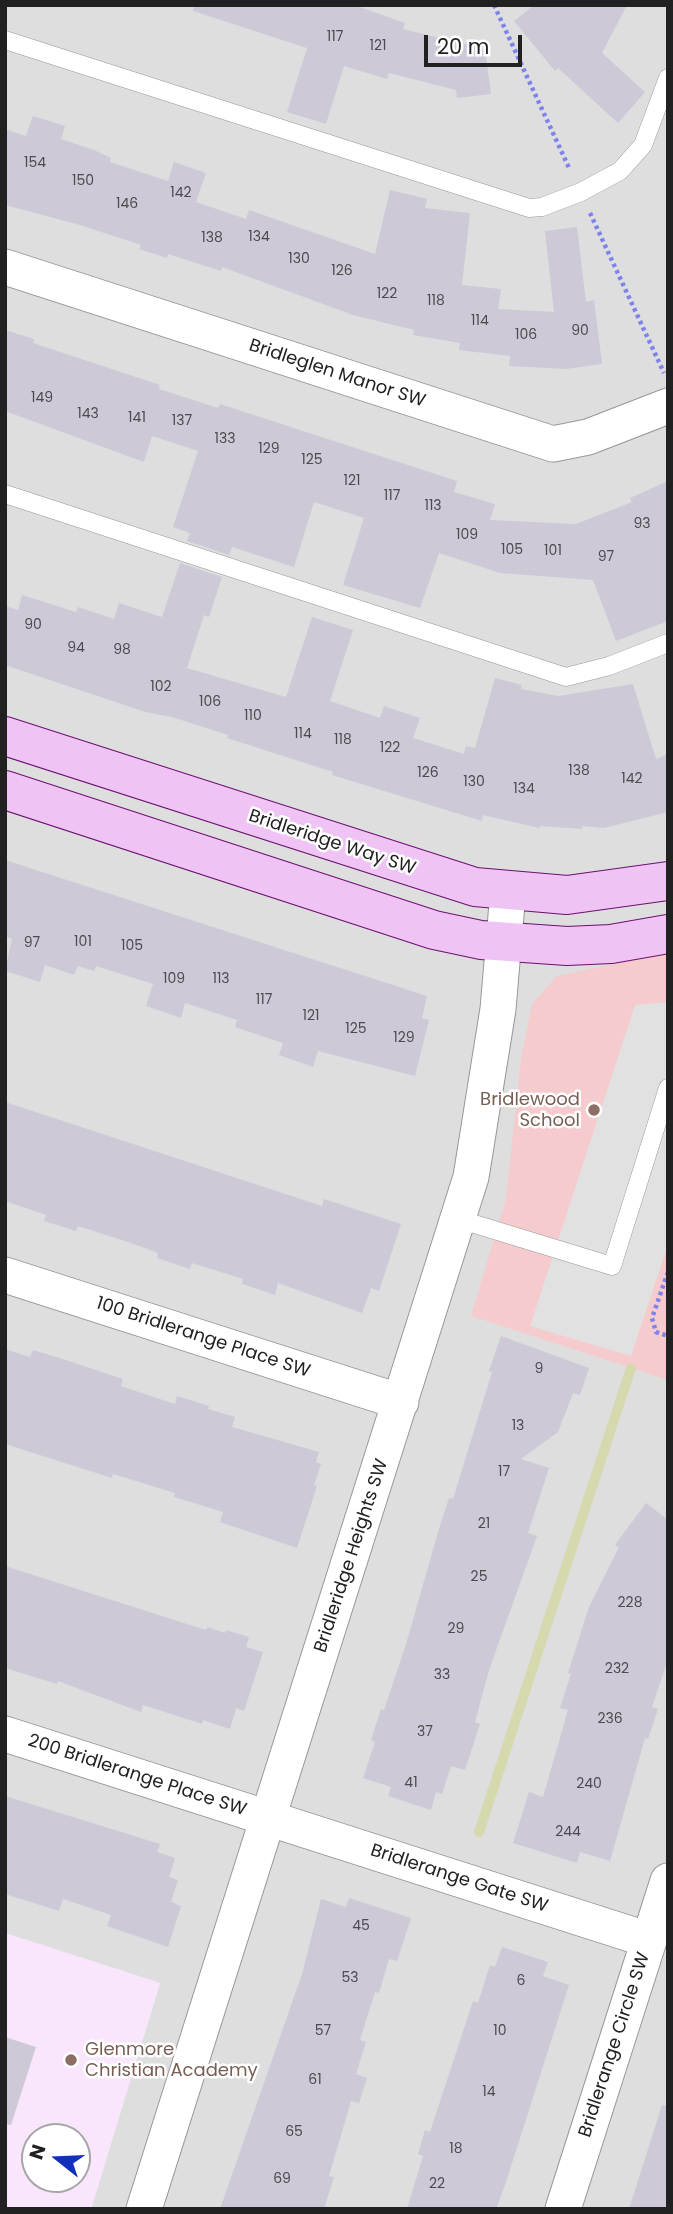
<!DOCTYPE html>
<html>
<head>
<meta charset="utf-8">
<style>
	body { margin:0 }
	#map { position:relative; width:673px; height:2214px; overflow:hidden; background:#ede9f0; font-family:Poppins,sans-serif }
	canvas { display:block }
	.frame { position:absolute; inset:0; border:7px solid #212121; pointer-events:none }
	.north { position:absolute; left:21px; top:2123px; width:70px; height:70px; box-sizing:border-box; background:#fff; border:2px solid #a6a6a6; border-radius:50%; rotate:288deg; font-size:19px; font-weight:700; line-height:28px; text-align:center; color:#212121 }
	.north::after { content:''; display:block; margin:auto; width:24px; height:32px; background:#152fbd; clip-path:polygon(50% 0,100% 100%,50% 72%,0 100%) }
	.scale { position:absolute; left:424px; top:35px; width:98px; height:32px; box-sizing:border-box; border:4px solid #212121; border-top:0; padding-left:9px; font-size:21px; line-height:24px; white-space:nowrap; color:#212121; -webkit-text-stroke:5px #fff; paint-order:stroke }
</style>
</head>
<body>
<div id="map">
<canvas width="673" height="2214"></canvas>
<div class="frame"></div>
<div class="north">N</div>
<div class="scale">20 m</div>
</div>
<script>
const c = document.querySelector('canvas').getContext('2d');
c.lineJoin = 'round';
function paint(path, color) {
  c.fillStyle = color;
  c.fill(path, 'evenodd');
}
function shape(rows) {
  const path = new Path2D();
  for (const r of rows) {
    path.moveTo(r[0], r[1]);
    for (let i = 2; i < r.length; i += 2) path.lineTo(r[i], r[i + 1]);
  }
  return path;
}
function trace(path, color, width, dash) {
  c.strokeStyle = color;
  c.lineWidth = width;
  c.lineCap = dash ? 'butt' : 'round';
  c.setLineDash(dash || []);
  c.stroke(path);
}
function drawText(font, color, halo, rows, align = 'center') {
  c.font = font + ' Poppins,sans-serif';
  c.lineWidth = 5;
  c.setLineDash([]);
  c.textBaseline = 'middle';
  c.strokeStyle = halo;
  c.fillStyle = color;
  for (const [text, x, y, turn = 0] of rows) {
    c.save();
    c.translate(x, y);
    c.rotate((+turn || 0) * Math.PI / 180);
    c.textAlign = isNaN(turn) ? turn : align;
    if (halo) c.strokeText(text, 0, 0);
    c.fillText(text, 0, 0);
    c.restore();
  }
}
paint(shape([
	[5,5,668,5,668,2209,91,2209,160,1983,5,1933]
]), '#dededf');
paint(shape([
	[5,1933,160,1983,91,2209,5,2209],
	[35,2137,77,2137,77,2179,35,2179]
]), '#f9e6fc');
paint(shape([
	[668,952,668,1380,471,1316,506,1199,521,1059,532,1004,557,976]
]), '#f5cbce');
paint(shape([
	[668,1002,668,1245,631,1356,530,1326,635,1005]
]), '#e1e1e1');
trace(shape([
	[479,1832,631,1368]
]), '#d6d9ae', 10);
paint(shape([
	[194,5,354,5,405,23,403,29,485,49,491,94,457,98,456,90,389,73,387,79,344,66,326,124,287,112,307,48,193,11],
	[534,5,627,5,602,53,645,92,618,123,558,68,555,71,514,21],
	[33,116,65,126,61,139,94,150,111,158,110,162,168,181,174,162,206,173,196,202,246,219,249,210,375,254,390,190,427,199,425,208,470,213,462,285,501,289,498,309,554,312,545,231,577,227,586,302,594,300,602,364,566,369,509,366,510,356,459,350,460,343,413,335,414,330,353,315,222,267,221,271,168,254,167,258,139,249,141,245,80,225,5,205,5,129,26,136],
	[5,330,34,339,33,343,160,385,159,389,218,408,220,404,457,481,454,492,495,504,490,520,576,524,632,502,630,498,668,481,668,621,616,641,593,580,500,573,439,553,420,608,343,585,364,518,314,502,294,567,232,547,229,555,187,541,190,533,173,527,198,451,152,436,144,462,5,411],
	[180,563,222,577,209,617,204,615,187,668,286,697,312,617,353,630,330,701,380,718,384,706,420,718,413,738,464,754,466,746,475,748,495,678,522,685,521,689,558,696,633,684,656,759,668,754,668,812,604,828,582,826,582,829,540,826,539,828,483,815,482,821,332,775,333,772,227,738,228,735,172,717,145,712,5,665,5,606,18,610,22,595,76,612,78,607,114,619,119,603,162,617],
	[5,860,427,996,422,1018,429,1020,415,1076,318,1051,313,1067,279,1055,283,1043,235,1027,237,1020,185,1003,181,1018,146,1006,153,984,96,966,94,971,78,966,74,975,45,965,40,982,5,971,12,939,5,936],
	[5,1102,322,1206,324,1199,401,1224,379,1291,371,1288,362,1313,278,1283,275,1295,242,1284,243,1279,192,1263,190,1269,157,1258,158,1253,131,1243,78,1226,76,1231,44,1221,46,1215,5,1201],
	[501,1336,589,1368,580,1395,573,1393,558,1432,521,1459,549,1468,528,1533,537,1536,489,1670,475,1722,480,1724,465,1770,451,1766,442,1794,436,1792,431,1810,388,1796,391,1787,363,1778,375,1742,371,1740,381,1709,384,1710,406,1644,438,1532,449,1498,453,1499,492,1372,489,1371],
	[5,1349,30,1357,33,1350,66,1360,123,1379,121,1386,175,1404,177,1396,209,1406,208,1409,235,1417,232,1427,319,1452,316,1462,321,1464,314,1485,317,1486,297,1548,220,1522,223,1512,174,1497,175,1493,113,1474,112,1478,5,1444],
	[646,1503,668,1520,668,1659,652,1707,658,1709,648,1739,645,1738,610,1861,580,1852,577,1863,513,1843,529,1792,543,1797,568,1710,560,1708,571,1674,568,1673,589,1607,619,1547,615,1545],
	[5,1566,206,1630,207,1627,225,1633,226,1630,249,1637,246,1647,263,1652,244,1711,236,1708,230,1729,203,1720,202,1724,143,1705,141,1712,58,1681,57,1684,5,1668],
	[5,1796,160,1844,157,1852,175,1858,169,1877,178,1880,171,1902,181,1906,168,1947,107,1926,111,1915,63,1899,59,1911,5,1894],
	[349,1898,411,1918,397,1961,389,1959,379,1993,375,1992,360,2040,366,2042,356,2074,367,2078,359,2103,351,2101,329,2176,334,2177,324,2209,220,2209,302,1974,321,1899,346,1907],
	[502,1947,548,1962,543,1976,569,1985,505,2185,496,2209,407,2209,423,2156,418,2154,425,2130,430,2132,473,2001,478,2003,490,1965,495,1967],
	[5,2037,36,2047,11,2125,5,2124],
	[662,2105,668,2106,668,2209,629,2209]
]), '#cdc9d7');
const lane = shape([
	[5,40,529,208,542,207,581,192,620,171,643,145,668,78],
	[5,494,566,677,609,666,668,643],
	[458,1219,612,1266,668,1088]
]);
const street = shape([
	[5,267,553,444,588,437,668,406],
	[5,1275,401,1402],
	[5,1734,649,1940],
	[144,2209,471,1177,498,1009,508,892],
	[563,2209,668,1881]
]);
const secondary = shape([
	[5,736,475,887,567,895,668,881],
	[5,790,434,930,481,940,567,946,611,944,668,934]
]);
trace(lane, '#989898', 19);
trace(street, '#989898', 37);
trace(secondary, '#6b116f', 40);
trace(shape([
	[494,5,570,170],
	[590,213,664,373],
	[668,1272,652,1318,656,1332,668,1336]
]), '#7e83ec', 4.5, [3.5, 3.5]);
trace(lane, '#fff', 18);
trace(street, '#fff', 35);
trace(secondary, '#efc3f4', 38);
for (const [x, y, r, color] of [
	[594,1110,7,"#8d6e63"],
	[71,2060,7,"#8d6e63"]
]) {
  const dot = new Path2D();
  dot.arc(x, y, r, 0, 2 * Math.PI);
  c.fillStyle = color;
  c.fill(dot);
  trace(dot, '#fff', 2.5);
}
drawText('14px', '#4c4b4e', null, [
	["117",335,37],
	["121",378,46],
	["154",35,163],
	["150",83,181],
	["142",181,193],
	["146",127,204],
	["134",259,237],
	["138",212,238],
	["130",299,259],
	["126",342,271],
	["122",387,294],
	["118",436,301],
	["114",480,321],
	["90",580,331],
	["106",526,335],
	["149",42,398],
	["143",88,414],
	["141",137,418],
	["137",182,421],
	["133",225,439],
	["129",269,449],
	["125",312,460],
	["121",352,481],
	["117",392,496],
	["113",433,506],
	["93",642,524],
	["109",467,535],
	["105",512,550],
	["101",553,551],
	["97",606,557],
	["90",33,625],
	["94",76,648],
	["98",122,650],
	["102",161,687],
	["106",210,702],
	["110",253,716],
	["114",303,734],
	["118",343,740],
	["122",390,748],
	["138",579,771],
	["126",428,773],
	["142",632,779],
	["130",474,782],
	["134",524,789],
	["101",83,942],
	["97",32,943],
	["105",132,946],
	["109",174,979],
	["113",221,979],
	["117",264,1000],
	["121",311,1016],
	["125",356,1029],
	["129",404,1038],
	["9",539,1369],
	["13",518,1426],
	["17",504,1472],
	["21",484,1524],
	["25",479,1577],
	["228",630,1603],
	["29",456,1629],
	["232",617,1669],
	["33",442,1675],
	["236",610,1719],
	["37",425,1732],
	["41",411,1783],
	["240",589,1784],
	["244",568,1832],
	["45",361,1926],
	["53",350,1978],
	["6",521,1981],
	["57",323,2031],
	["10",500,2031],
	["61",315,2080],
	["14",489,2092],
	["65",294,2132],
	["18",456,2149],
	["69",282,2179],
	["22",437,2184]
]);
drawText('18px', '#212121', '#fff', [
	["Bridleglen Manor SW",337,374,18],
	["Bridleridge Way SW",332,843,18],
	["100 Bridlerange Place SW",203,1338,18],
	["Bridleridge Heights SW",352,1556,-72],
	["200 Bridlerange Place SW",137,1776,18],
	["Bridlerange Gate SW",459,1879,18],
	["Bridlerange Circle SW",615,2045,-72]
]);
drawText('18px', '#785e54', '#fff', [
	["Bridlewood",580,1100],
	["School",580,1121],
	["Glenmore",85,2050,"left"],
	["Christian Academy",85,2071,"left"]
], 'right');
</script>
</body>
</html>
